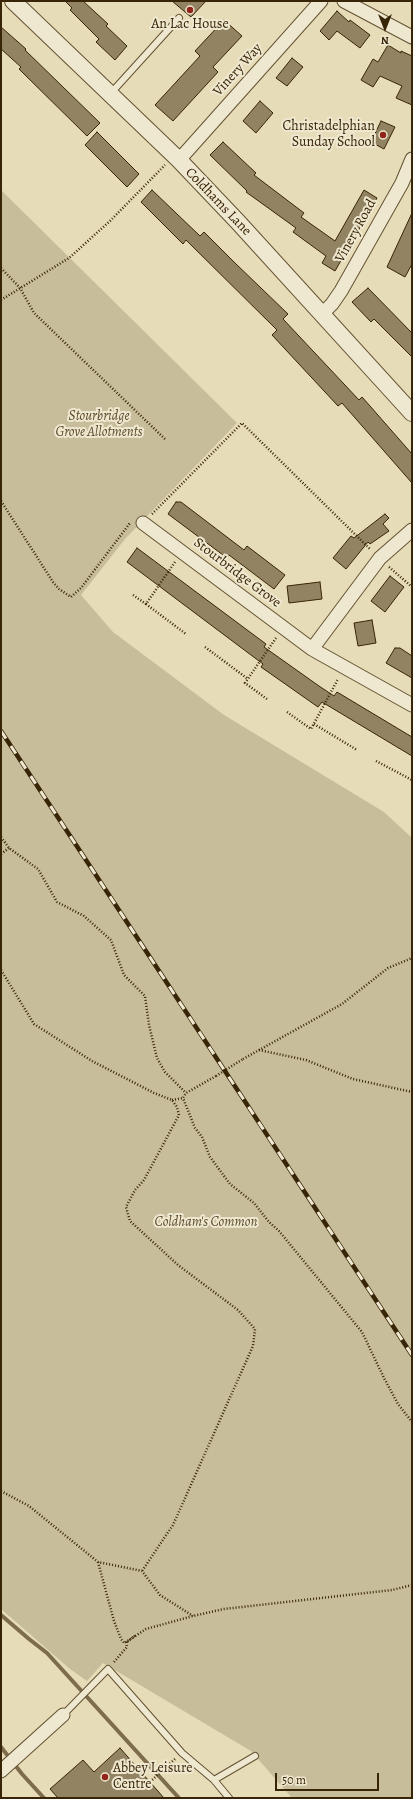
<!DOCTYPE html>
<html>
<head>
<meta charset="utf-8">
<style>
	body { margin:0 }
	#map { position:relative; width:413px; height:1799px; overflow:hidden; background:#e6dcb8; font-family:Alegreya,serif }
	canvas { display:block }
	.frame { position:absolute; inset:0; border:2px solid #382406; pointer-events:none }
	.north { position:absolute; left:365px; top:8px; width:40px; height:40px; -webkit-text-stroke:3px #efe8d1; paint-order:stroke; rotate:180deg; font-size:11px; font-weight:700; line-height:16px; text-align:center; color:#382406 }
	.north::after { content:''; display:block; margin:auto; width:14px; height:18px; background:#382406; clip-path:polygon(50% 0,100% 100%,50% 72%,0 100%) }
	.scale { position:absolute; left:275px; top:1773px; width:104px; height:18px; box-sizing:border-box; border:2px solid #382406; border-top:0; padding-left:5px; font-size:12px; line-height:14px; white-space:nowrap; color:#382406; -webkit-text-stroke:3px #efe8d1; paint-order:stroke }
</style>
</head>
<body>
<div id="map">
<canvas width="413" height="1799"></canvas>
<div class="frame"></div>
<div class="north">N</div>
<div class="scale">50 m</div>
</div>
<script>
const c = document.querySelector('canvas').getContext('2d');
c.lineJoin = 'round';
function paint(path, color) {
  c.fillStyle = color;
  c.fill(path, 'evenodd');
}
function shape(rows) {
  const path = new Path2D();
  for (const r of rows) {
    path.moveTo(r[0], r[1]);
    for (let i = 2; i < r.length; i += 2) path.lineTo(r[i], r[i + 1]);
  }
  return path;
}
function trace(path, color, width, dash) {
  c.strokeStyle = color;
  c.lineWidth = width;
  c.lineCap = dash ? 'butt' : 'round';
  c.setLineDash(dash || []);
  c.stroke(path);
}
function drawText(font, color, halo, rows, align = 'center') {
  c.font = font + ' Alegreya,serif';
  c.lineWidth = 4;
  c.setLineDash([]);
  c.textBaseline = 'middle';
  c.strokeStyle = halo;
  c.fillStyle = color;
  for (const [text, x, y, turn = 0] of rows) {
    c.save();
    c.translate(x, y);
    c.rotate((+turn || 0) * Math.PI / 180);
    c.textAlign = isNaN(turn) ? turn : align;
    if (halo) c.strokeText(text, 0, 0);
    c.fillText(text, 0, 0);
    c.restore();
  }
}
paint(shape([
	[1,190,237,423,125,539,81,595,113,632,224,715,384,812,412,838,412,1798,292,1798,251,1751,103,1663,87,1681,70,1669,1,1609]
]), '#c8bd9a');
trace(shape([
	[1,1615,29,1639,47,1653,179,1798],
	[1,1747,22,1774,44,1798]
]), '#7d6d4c', 4);
const building = shape([
	[65,1,83,1,108,24,106,26,127,46,115,60,96,42,99,39,70,10,72,8,65,1],
	[172,1,206,1,191,17,172,1],
	[337,11,349,22,350,20,370,35,360,48,337,31,329,40,320,31,337,11],
	[224,20,242,36,213,67,218,72,173,121,155,105,200,56,195,51,224,20],
	[1,27,26,49,25,50,100,123,87,136,19,69,21,67,1,49,1,27],
	[388,45,401,53,401,51,412,56,412,105,396,98,402,86,380,76,373,87,361,80,373,59,378,62,388,45],
	[292,58,303,67,287,86,276,78,292,58],
	[260,101,273,113,256,133,243,121,260,101],
	[381,121,395,127,384,149,371,142,381,121],
	[97,132,139,174,127,187,85,145,97,132],
	[223,142,256,173,254,175,304,213,301,217,335,241,364,190,377,198,335,271,322,263,326,256,293,232,296,228,246,192,247,191,210,155,223,142],
	[152,190,200,236,204,232,234,262,288,314,283,319,359,400,362,397,370,406,412,454,412,483,342,403,338,406,272,335,277,330,186,240,183,244,141,202,152,190],
	[412,213,412,264,405,277,387,267,412,213],
	[368,288,412,333,412,357,374,319,371,322,352,302,368,288],
	[176,502,181,502,244,550,247,546,285,575,274,589,229,555,227,558,168,514,176,502],
	[385,514,389,518,383,524,389,531,370,544,368,542,346,569,333,558,351,536,354,538,385,514],
	[137,548,266,644,264,647,319,686,334,696,337,692,412,737,412,756,322,702,318,707,261,667,263,664,127,562,137,548],
	[390,576,404,587,385,612,371,601,390,576],
	[320,582,322,599,289,603,287,586,320,582],
	[372,620,376,643,358,646,354,623,372,620],
	[395,648,400,648,412,656,412,678,386,663,395,648],
	[120,1748,164,1798,58,1798,50,1789,83,1760,94,1772,120,1748]
]);
paint(building, '#928463');
trace(building, '#382406', 1);
const service = shape([
	[111,93,179,18],
	[63,1715,108,1669,182,1753,214,1780,229,1798],
	[214,1780,255,1756]
]);
const minor = shape([
	[344,1,412,37],
	[179,160,321,1],
	[322,314,332,304,341,291,402,183,412,159],
	[143,523,312,649,412,705],
	[312,649,380,558,412,530],
	[1,1771,63,1715]
]);
const tertiary = shape([
	[13,1,179,160,238,222,412,413]
]);
trace(service, '#645232', 8);
trace(minor, '#645232', 15);
trace(tertiary, '#645232', 18);
trace(shape([
	[1,268,20,288,34,313,166,440],
	[1,300,69,258,110,221,165,165],
	[1,501,53,582,59,589,71,597,81,588,130,523],
	[152,514,242,423,371,550],
	[175,562,146,604,186,634],
	[389,567,412,587],
	[133,595,146,604],
	[205,647,248,679],
	[267,699,245,683,276,638],
	[287,712,311,729,338,679],
	[314,724,357,750],
	[376,761,412,780],
	[1,837,9,848,38,869,57,902,84,916,111,940,124,975,145,996,149,1025,157,1058,165,1072,186,1093],
	[1,854,9,848],
	[1,970,34,1024,92,1061,154,1093,172,1100,177,1107,179,1115,144,1180,135,1190,126,1207,130,1221,178,1265,238,1310,255,1329,253,1346,173,1525,142,1571],
	[259,1050,306,1060,353,1079,412,1092],
	[243,1059,342,1004,388,968,412,958],
	[216,1076,186,1093,183,1098,195,1128,202,1137,210,1157,230,1184,254,1203,269,1222,279,1231,362,1332,384,1378,398,1404,412,1422],
	[172,1100,183,1098],
	[1,1491,29,1506,98,1562,142,1571,160,1595,193,1616],
	[98,1562,114,1621,121,1639,125,1644],
	[127,1642,136,1635],
	[114,1662,127,1647,126,1642,146,1629,193,1616,224,1609,392,1590,412,1585],
	[150,1782,175,1759]
]), '#382406', 2.5, [1, 2]);
trace(service, '#efe8d1', 6);
trace(minor, '#efe8d1', 13);
trace(tertiary, '#efe8d1', 16);
const rail = shape([
	[1,731,412,1355]
]);
trace(rail, '#382406', 4.5);
trace(rail, '#efe8d1', 3, [9]);
trace(shape([
	[216,1076,243,1059]
]), '#382406', 2.5, [1, 2]);
for (const [x, y, r, color] of [
	[190,10,4,"#8f2418"],
	[383,135,4,"#8f2418"],
	[105,1777,4,"#8f2418"]
]) {
  const dot = new Path2D();
  dot.arc(x, y, r, 0, 2 * Math.PI);
  c.fillStyle = color;
  c.fill(dot);
  trace(dot, '#efe8d1', 1.5);
}
drawText('14px', '#382406', '#efe8d1', [
	["An Lac House",190,25],
	["Christadelphian",375,127,"right"],
	["Sunday School",375,143,"right"],
	["Abbey Leisure",113,1769,"left"],
	["Centre",113,1785,"left"]
]);
drawText('14px', '#382406', '#efe8d1', [
	["Vinery Way",238,70,-48],
	["Coldhams Lane",218,202,46],
	["Vinery Road",356,231,-61],
	["Stourbridge Grove",237,573,37]
]);
drawText('italic 14px', '#5c4a2b', '#efe8d1', [
	["Stourbridge",99,417],
	["Grove Allotments",99,433],
	["Coldham's Common",206,1223]
]);
</script>
</body>
</html>
